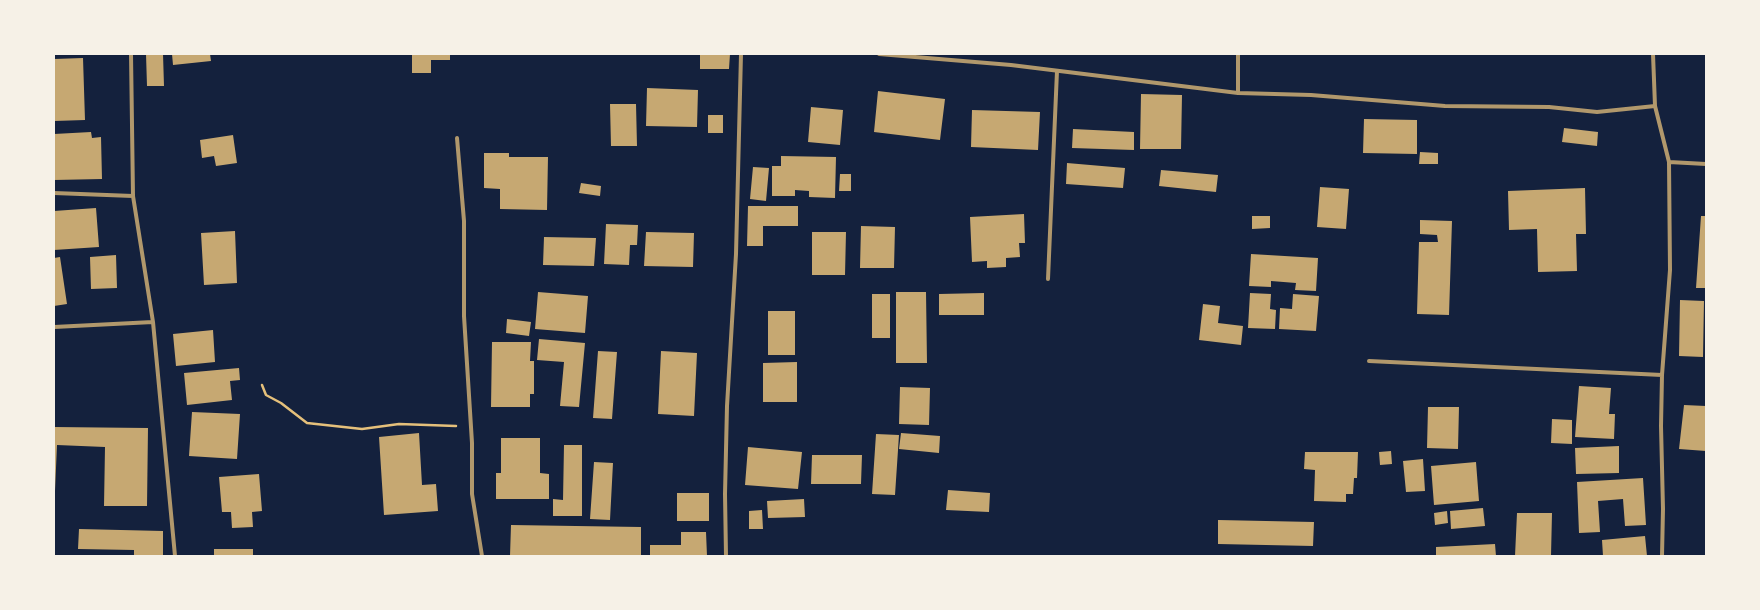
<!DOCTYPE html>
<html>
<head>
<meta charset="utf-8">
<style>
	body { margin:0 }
	#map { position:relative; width:1760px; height:610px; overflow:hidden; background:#14213d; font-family:Raleway,sans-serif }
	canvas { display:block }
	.frame { position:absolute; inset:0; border:55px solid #f6f1e7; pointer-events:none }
</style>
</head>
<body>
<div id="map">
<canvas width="1760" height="610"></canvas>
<div class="frame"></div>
</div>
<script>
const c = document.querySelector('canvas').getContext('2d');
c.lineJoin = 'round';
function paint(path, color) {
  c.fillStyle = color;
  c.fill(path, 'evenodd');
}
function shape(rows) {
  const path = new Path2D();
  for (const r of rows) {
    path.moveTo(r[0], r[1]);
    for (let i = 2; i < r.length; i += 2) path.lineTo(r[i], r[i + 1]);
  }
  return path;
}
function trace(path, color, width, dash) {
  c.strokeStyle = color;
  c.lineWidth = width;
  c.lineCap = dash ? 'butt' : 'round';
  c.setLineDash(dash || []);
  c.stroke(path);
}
paint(shape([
	[146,54,163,54,164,86,147,86],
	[172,54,210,54,211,61,173,65],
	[412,54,450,54,450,60,431,60,431,73,412,73],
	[700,54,730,54,729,69,700,69],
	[83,58,85,120,54,121,54,59],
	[647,88,698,90,697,127,646,126],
	[878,91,945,99,940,140,874,132],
	[1141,94,1182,95,1181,149,1140,149],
	[610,104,636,104,637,146,611,146],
	[811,107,843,110,840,145,808,142],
	[972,110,1040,112,1038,150,971,147],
	[708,115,723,115,723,133,708,133],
	[1364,119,1417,120,1417,154,1363,153],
	[1564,128,1598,132,1597,146,1562,142],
	[1073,129,1134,132,1134,150,1072,148],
	[91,132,92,138,101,137,102,179,54,180,54,134],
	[233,135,237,163,216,166,214,156,202,158,200,140],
	[1420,152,1438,153,1438,164,1419,164],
	[484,153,509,153,509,157,548,157,547,210,500,209,500,189,484,188],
	[781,156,836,157,835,198,809,197,809,191,795,190,795,196,772,196,772,166,781,166],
	[1067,163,1125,168,1123,188,1066,184],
	[753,167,769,168,766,201,750,199],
	[1161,170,1218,175,1216,192,1159,186],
	[840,174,851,174,851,191,839,191],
	[581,183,601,186,600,196,579,193],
	[1320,187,1349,189,1346,229,1317,227],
	[1585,188,1586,234,1576,234,1577,271,1538,272,1537,229,1509,230,1508,191],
	[748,206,798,206,798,226,763,226,763,246,747,246],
	[96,208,99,247,54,250,54,211],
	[1024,214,1025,243,1019,243,1020,257,1006,258,1006,267,987,268,987,261,972,262,970,217],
	[1252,216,1270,216,1270,228,1252,229],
	[1701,216,1706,216,1706,288,1696,288],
	[1420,220,1452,221,1449,315,1417,314,1419,242,1438,242,1437,235,1420,234],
	[606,224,638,225,637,245,630,245,629,265,604,264],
	[861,226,895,227,894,268,860,268],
	[235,231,237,283,204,285,201,233],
	[646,232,694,233,693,267,644,266],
	[812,232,846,232,845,275,812,275],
	[544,237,596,238,594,266,543,265],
	[1251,254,1318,258,1316,291,1295,290,1296,283,1271,281,1271,287,1249,286],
	[116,255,117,288,91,289,90,257],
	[60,257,67,304,54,306,54,258],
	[538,292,588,296,585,333,535,329],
	[896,292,926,292,927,363,896,363],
	[984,293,984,315,939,315,939,294],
	[1250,293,1271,294,1270,309,1276,310,1275,329,1248,328],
	[872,294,890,294,890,338,872,338],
	[1293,294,1319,296,1316,331,1279,329,1280,308,1292,309],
	[1680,300,1704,301,1703,357,1679,356],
	[1203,304,1220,306,1218,323,1243,326,1241,345,1199,340],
	[768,311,795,311,795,355,768,355],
	[507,319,531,322,529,336,506,333],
	[213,330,215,362,176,366,173,334],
	[539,339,585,343,579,407,560,406,564,362,537,360],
	[492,342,531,342,530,361,534,361,534,394,530,394,530,407,491,407],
	[598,351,617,352,612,419,593,418],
	[661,351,697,353,694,416,658,414],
	[797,362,797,402,763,402,763,363],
	[239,368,240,380,230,381,232,400,187,405,184,373],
	[1579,386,1611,388,1609,414,1615,414,1614,439,1575,437],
	[900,387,930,388,929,425,899,424],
	[1684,405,1706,406,1706,451,1679,449],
	[1428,407,1459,407,1458,449,1427,448],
	[192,412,240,414,237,459,189,456],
	[1552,419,1572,420,1572,444,1551,443],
	[54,427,148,428,147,506,104,506,105,447,57,445,54,514],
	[419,433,422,485,436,484,438,511,384,515,379,437],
	[901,433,940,436,939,453,899,449],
	[876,434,899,435,895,495,872,494],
	[501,438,540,438,540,473,549,474,549,499,496,499,496,473,501,473],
	[564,445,582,445,582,516,553,516,553,499,563,500],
	[1619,446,1619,473,1576,474,1575,448],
	[748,447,802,452,798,489,745,485],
	[1391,451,1392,464,1380,465,1379,452],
	[1305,452,1358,452,1357,478,1354,478,1353,494,1346,494,1346,502,1314,501,1315,470,1304,469],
	[812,455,862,455,861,484,811,484],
	[1423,459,1425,491,1406,492,1403,461],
	[594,462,613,463,610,520,590,519],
	[1476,462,1479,501,1434,505,1431,466],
	[259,474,262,511,252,512,253,527,232,528,231,512,222,512,219,477],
	[1643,478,1646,525,1625,526,1623,499,1598,501,1600,532,1579,533,1577,482],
	[948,490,990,493,989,512,946,510],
	[677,493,709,493,709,521,677,521],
	[804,499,805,517,768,518,767,501],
	[1483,508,1485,526,1451,529,1450,511],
	[762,510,763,529,749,529,749,511],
	[1447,511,1448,523,1435,525,1434,513],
	[1517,513,1552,513,1551,556,1515,556],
	[1218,520,1314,522,1313,546,1218,544],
	[511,525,641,527,641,556,510,556],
	[79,529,163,531,163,556,134,556,134,550,78,549],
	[681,532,706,532,707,556,650,556,650,545,681,545],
	[1645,536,1647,556,1603,556,1602,540],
	[1495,544,1496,556,1436,556,1436,547],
	[214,549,253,549,253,556,214,556]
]), '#c6a872');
trace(shape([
	[262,385,266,395,281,403,307,423,362,429,399,424,456,426]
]), '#e5c07b', 2.5);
trace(shape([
	[131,54,133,196,153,322,175,556],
	[879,54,1011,65,1238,93,1311,95,1445,106,1549,107,1597,112,1655,106],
	[1238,54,1238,93],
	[1653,54,1655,106,1669,162,1670,270,1662,375,1661,426,1663,509,1662,556],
	[457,138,464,221,464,316,472,443,472,494,482,556],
	[1669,162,1706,164],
	[54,193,133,196],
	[1048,279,1057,71],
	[54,327,153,322],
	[1369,361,1662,375],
	[726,556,725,494,727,406,736,254,741,54]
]), '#b1986c', 4);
</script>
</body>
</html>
